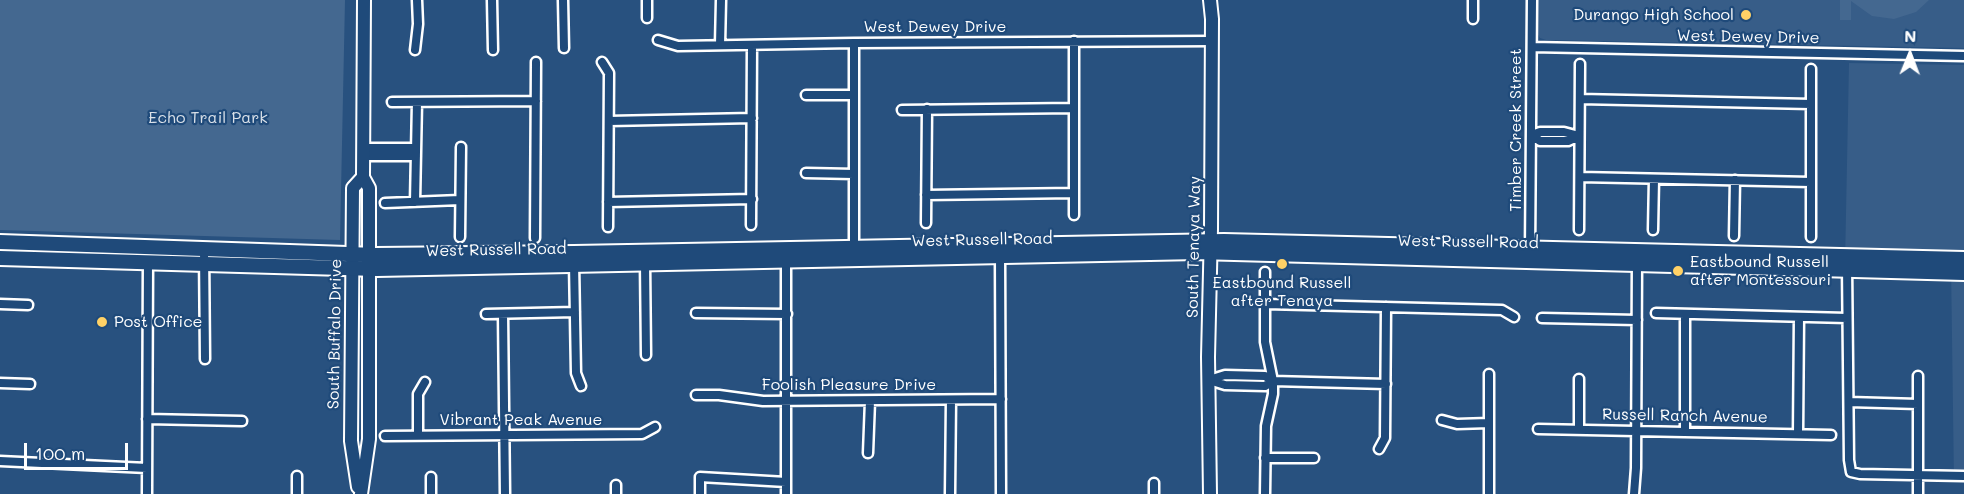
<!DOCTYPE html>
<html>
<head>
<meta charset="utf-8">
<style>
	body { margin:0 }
	#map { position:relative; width:1964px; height:494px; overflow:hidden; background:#28517f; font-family:Mali,sans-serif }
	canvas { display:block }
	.north { position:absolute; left:1880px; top:24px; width:60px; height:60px; -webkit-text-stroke:4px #1f4a7a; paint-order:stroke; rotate:1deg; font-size:16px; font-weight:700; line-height:24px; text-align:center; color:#fff }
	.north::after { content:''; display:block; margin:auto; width:21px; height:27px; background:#fff; clip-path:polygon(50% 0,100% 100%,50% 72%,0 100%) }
	.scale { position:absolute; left:24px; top:443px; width:104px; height:27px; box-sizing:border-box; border:3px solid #fff; border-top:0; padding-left:8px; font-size:18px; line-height:21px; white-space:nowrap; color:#fff; -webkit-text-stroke:4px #1f4a7a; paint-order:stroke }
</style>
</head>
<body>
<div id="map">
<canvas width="1964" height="494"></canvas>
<div class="north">N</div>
<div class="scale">100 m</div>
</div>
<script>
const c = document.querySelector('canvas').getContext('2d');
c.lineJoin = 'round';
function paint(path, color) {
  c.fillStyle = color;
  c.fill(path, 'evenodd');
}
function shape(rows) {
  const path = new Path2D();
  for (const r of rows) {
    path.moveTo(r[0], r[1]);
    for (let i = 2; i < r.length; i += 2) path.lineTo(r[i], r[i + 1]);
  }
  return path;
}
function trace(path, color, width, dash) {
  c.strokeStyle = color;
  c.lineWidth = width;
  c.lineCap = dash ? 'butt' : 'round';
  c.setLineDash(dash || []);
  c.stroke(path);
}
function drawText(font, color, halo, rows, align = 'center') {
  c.font = font + ' Mali,sans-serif';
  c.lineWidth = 4.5;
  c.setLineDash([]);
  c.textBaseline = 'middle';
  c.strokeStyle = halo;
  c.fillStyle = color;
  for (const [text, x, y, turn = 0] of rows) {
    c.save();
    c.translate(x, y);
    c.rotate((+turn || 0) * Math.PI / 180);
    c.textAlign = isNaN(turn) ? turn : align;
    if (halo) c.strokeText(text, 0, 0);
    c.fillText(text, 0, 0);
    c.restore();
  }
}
paint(shape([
	[1537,0,1964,0,1964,48,1546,40,1540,38,1537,33],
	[1849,63,1964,65,1964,482,1954,482,1951,265,1845,263]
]), '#375d88');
paint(shape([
	[0,0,345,0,340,240,0,230],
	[1840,0,1929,0,1916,12,1894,19,1872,16,1851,1,1851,20,1840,20]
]), '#446890');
const street = shape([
	[492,0,493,50],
	[563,0,564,48],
	[647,0,647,18],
	[1473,19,1473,0],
	[658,40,678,46,854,43,1212,41],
	[854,43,854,252],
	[720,45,721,0],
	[1532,47,1964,56],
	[415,50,418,24,417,0],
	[602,62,609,73,608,227],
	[806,95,854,95],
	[1580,99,1811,104],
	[392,102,536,101],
	[902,110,1074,108],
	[609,121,752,118],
	[1532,135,1540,141,1568,141,1579,136],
	[1532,135,1540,132,1564,132,1579,136],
	[364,148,416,148],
	[363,156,416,156],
	[806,173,854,174],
	[1580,177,1811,182],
	[926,195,1074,193],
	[415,202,417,102],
	[608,202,752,199],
	[385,203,460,200],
	[1074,215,1074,41],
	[926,223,927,109],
	[751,225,752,45],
	[1579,230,1580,64],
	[1653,230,1654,179],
	[1734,236,1735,180],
	[460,237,461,147],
	[1811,237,1811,69],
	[535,238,536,62],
	[204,250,205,359],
	[1530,252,1532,0],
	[1000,254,1001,494],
	[574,263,576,373,581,386],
	[645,263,646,355],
	[1847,266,1849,460,1851,472,1860,474,1964,476],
	[0,304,28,305],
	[1266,304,1502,310,1514,317],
	[696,313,787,314],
	[1656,313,1847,318],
	[486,314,575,312],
	[503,314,505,494],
	[1542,318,1637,320],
	[1489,374,1489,494],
	[1209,380,1225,375,1265,376,1273,381,1386,384],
	[1209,380,1225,385,1265,386,1273,381],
	[0,383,30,384],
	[696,395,719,395,763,401,1001,399],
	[1849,402,1918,404],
	[147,419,242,421],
	[1442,420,1457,424,1489,423],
	[1538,429,1831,435],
	[1579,429,1579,379],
	[1685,431,1685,314],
	[1798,434,1799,317],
	[418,435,418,394,425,382],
	[385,436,642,434,655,427],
	[1379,449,1385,438,1386,307],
	[868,453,870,401],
	[1265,458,1314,458],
	[0,461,147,468],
	[1154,483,1154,494],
	[147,494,148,260],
	[297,494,297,476],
	[431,494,431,477],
	[616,494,616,485],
	[700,494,700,477,786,482],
	[786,494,786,258],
	[950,494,951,400],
	[1265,494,1266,426,1273,394,1273,381,1265,342,1265,272],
	[1634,494,1636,468,1637,261],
	[1918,494,1918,376]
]);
const secondary = shape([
	[358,487,351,441,353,188,363,177],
	[361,494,369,439,369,188,363,177,364,0],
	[1210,494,1208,357,1211,229,1212,19,1210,0]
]);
const primary = shape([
	[0,242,376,255,574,253,1224,241,1964,259],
	[0,258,377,269,1198,252,1964,273]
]);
trace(street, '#fff', 13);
trace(secondary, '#fff', 16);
trace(primary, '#fff', 18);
trace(street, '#1f4a7a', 8);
trace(secondary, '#1f4a7a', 12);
trace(primary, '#1f4a7a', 14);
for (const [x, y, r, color] of [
	[1746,15,6,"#ffd166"],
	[1282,264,6,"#ffd166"],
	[1678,271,6,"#ffd166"],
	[102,322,6,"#ffd166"]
]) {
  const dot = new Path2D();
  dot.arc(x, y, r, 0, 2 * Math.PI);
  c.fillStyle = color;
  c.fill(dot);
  trace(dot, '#1f4a7a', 2);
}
drawText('16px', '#fff', '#1f4a7a', [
	["Durango High School",1734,15,"right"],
	["Eastbound Russell",1690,262],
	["after Montessouri",1690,280],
	["Eastbound Russell",1282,283,"center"],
	["after Tenaya",1282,301,"center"],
	["Post Office",114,322]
], 'left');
drawText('16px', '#fff', '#1f4a7a', [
	["West Dewey Drive",935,27],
	["West Dewey Drive",1748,37,1],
	["Timber Creek Street",1516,130,-90],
	["West Russell Road",982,240,-1],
	["West Russell Road",1468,242,1],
	["South Tenaya Way",1194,247,-89],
	["West Russell Road",496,250,-1],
	["South Buffalo Drive",335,334,-89],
	["Foolish Pleasure Drive",849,385],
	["Russell Ranch Avenue",1685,416,1],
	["Vibrant Peak Avenue",521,420]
]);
drawText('16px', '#dae1e9', '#1f4a7a', [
	["Echo Trail Park",208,118]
]);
</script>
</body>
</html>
